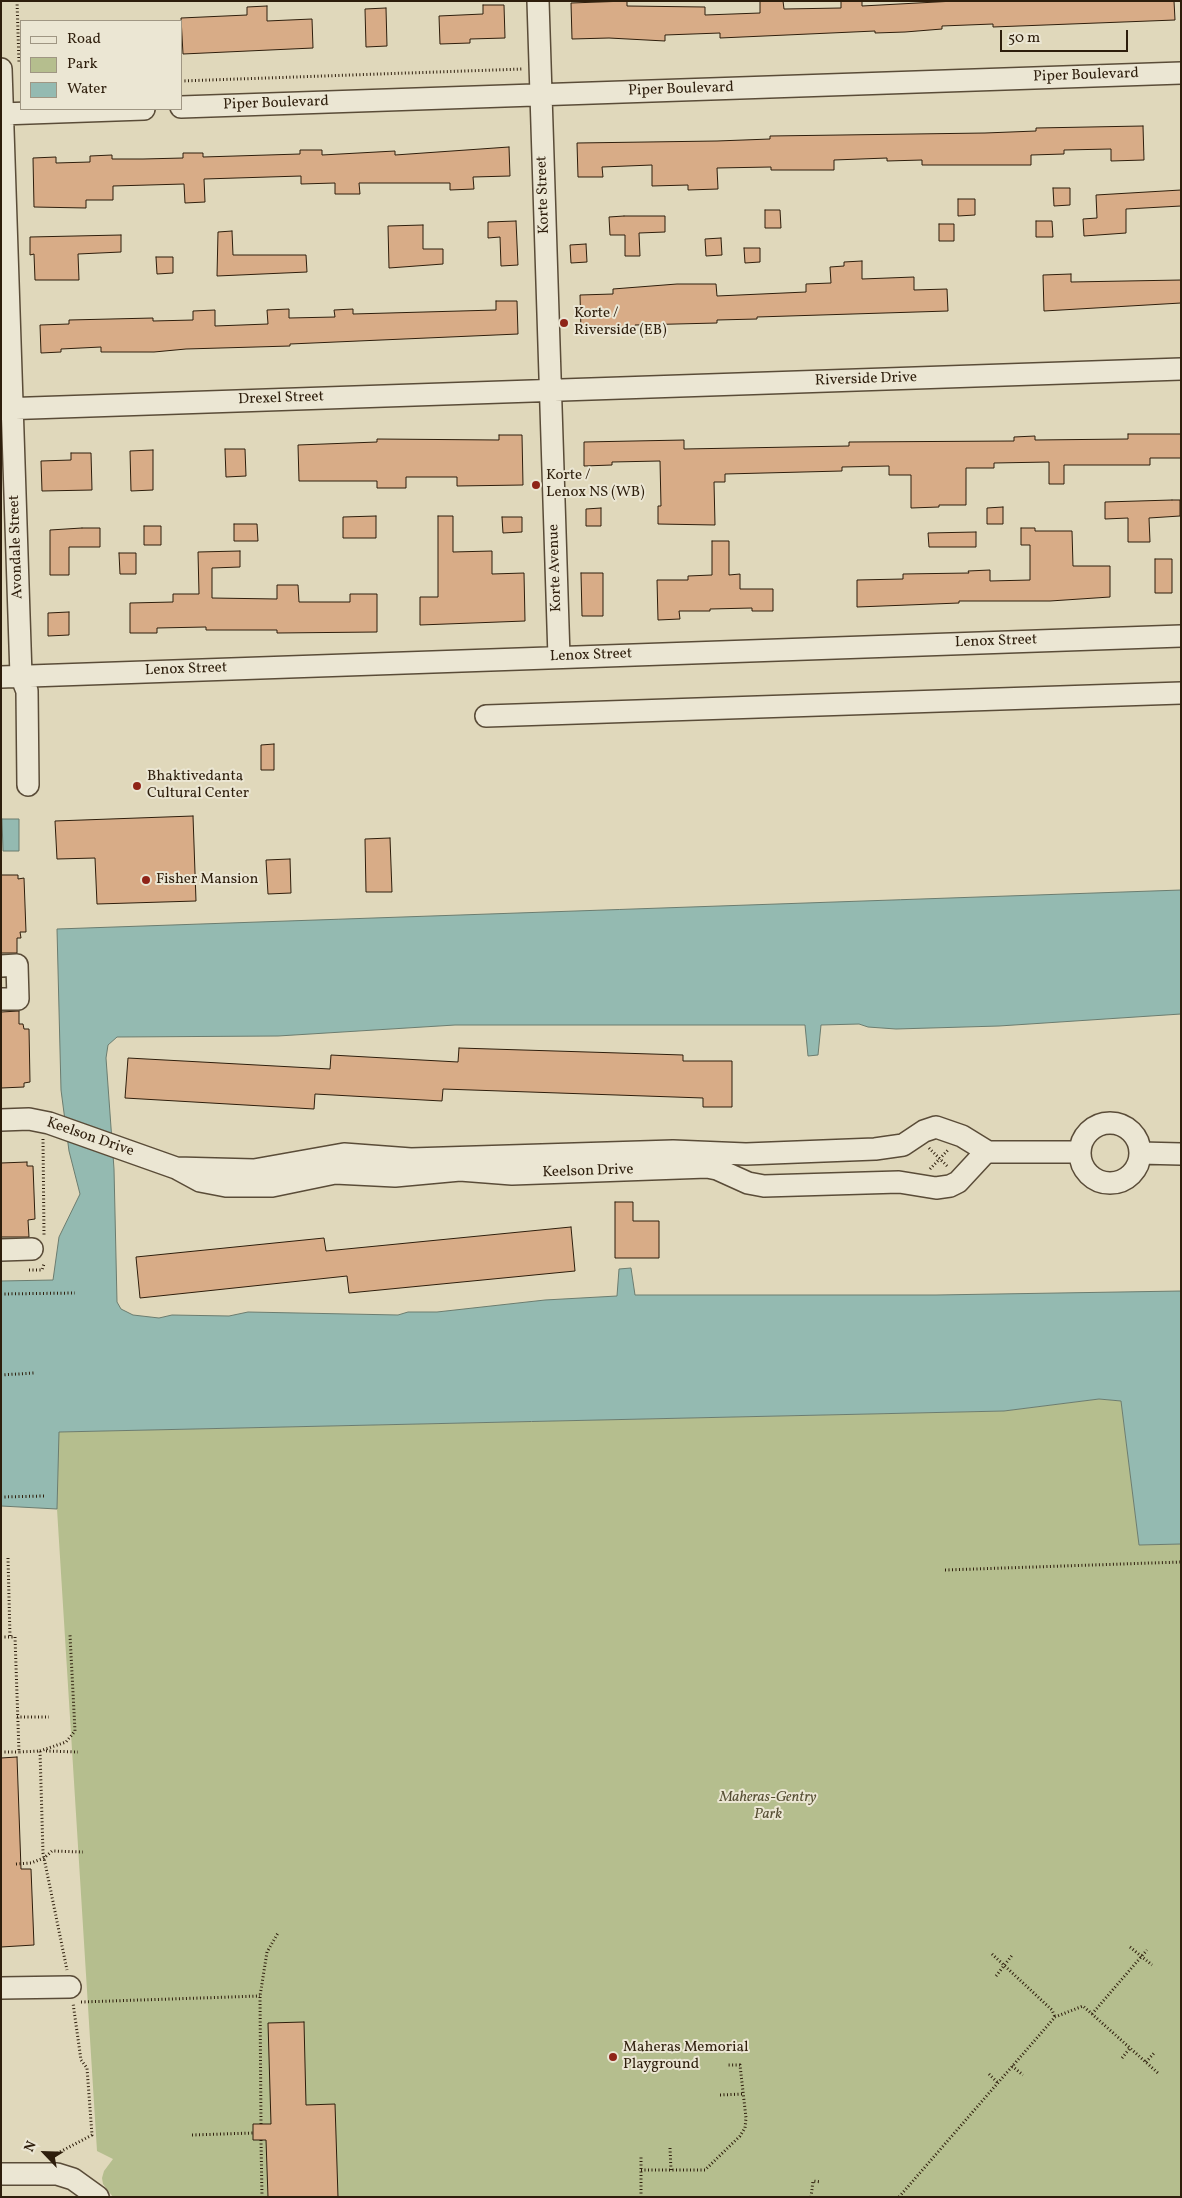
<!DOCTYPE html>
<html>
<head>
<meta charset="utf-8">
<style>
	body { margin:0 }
	#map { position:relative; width:1182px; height:2198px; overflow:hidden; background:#e0d8bb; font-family:Vollkorn,serif }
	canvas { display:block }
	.frame { position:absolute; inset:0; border:2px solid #2e1e0c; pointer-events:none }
	.legend { position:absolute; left:20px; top:20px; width:162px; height:90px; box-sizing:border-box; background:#ebe6d3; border:1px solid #9f9683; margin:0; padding:6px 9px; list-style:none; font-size:15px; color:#2e1e0c }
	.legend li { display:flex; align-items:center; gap:10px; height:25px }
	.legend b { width:25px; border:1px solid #9f9683 }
	.north { position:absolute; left:20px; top:2128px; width:50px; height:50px; -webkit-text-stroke:4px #ebe6d3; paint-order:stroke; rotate:294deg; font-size:14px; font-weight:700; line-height:20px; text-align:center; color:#2e1e0c }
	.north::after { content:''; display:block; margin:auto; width:18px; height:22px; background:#2e1e0c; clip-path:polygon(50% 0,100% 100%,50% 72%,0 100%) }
	.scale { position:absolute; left:1000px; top:30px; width:128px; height:22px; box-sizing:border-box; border:2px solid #2e1e0c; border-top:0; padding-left:6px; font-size:15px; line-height:18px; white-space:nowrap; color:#2e1e0c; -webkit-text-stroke:4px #ebe6d3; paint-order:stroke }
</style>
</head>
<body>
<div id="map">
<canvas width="1182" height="2198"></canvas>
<div class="frame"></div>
<ul class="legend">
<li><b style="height:6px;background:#ebe6d3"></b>Road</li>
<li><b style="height:14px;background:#b5be8e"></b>Park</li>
<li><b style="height:14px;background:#94bab1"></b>Water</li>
</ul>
<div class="north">N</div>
<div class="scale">50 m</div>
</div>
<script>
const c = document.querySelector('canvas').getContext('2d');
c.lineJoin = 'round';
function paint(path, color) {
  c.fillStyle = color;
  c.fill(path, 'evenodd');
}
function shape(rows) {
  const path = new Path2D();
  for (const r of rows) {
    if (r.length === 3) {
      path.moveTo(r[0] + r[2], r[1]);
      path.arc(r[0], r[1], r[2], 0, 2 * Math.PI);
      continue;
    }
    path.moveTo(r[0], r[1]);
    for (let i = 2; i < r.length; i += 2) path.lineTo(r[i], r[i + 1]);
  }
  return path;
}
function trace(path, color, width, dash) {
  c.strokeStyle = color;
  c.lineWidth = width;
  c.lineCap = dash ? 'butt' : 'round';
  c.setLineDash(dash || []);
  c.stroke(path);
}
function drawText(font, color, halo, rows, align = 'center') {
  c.font = font + ' Vollkorn,serif';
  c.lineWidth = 4;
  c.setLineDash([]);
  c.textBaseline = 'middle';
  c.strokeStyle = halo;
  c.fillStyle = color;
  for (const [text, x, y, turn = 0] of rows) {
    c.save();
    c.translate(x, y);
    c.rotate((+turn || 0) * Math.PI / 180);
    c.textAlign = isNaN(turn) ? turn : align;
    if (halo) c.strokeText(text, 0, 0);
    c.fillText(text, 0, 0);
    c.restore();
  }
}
paint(shape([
	[1099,1399,1121,1401,1139,1545,1181,1544,1181,2197,113,2197,103,2184,102,2178,104,2171,113,2159,97,2151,57,1509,58,1432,1004,1411]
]), '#b5be8e');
const water = shape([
	[2,819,19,819,19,851,3,851,2,819],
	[1181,890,1181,1014,999,1026,896,1029,868,1027,859,1024,821,1025,818,1055,808,1056,805,1025,455,1025,278,1036,117,1037,108,1045,106,1058,114,1169,117,1302,121,1309,133,1315,159,1318,172,1315,229,1316,248,1312,398,1315,408,1312,437,1312,545,1300,617,1296,619,1269,631,1268,635,1295,936,1295,1181,1291,1181,1544,1139,1545,1121,1401,1099,1399,1004,1411,59,1432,57,1509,1,1506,1,1281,53,1280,59,1237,80,1194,69,1151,61,1090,57,929,1181,890]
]);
paint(water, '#94bab1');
trace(water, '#6b7c6f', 1);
const building = shape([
	[627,1,627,6,705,7,705,15,760,13,760,1,783,1,784,9,841,8,841,1,862,1,862,6,955,1,1174,1,1175,20,993,27,993,24,942,26,942,29,905,32,875,33,875,31,720,38,720,33,665,35,665,41,609,38,572,39,571,3,627,1],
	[483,5,504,5,505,38,470,39,470,43,440,44,439,16,483,14,483,5],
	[267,6,267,21,312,19,313,48,183,54,181,18,247,15,247,7,267,6],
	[386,8,387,46,366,47,365,9,386,8],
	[1143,126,1144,160,1111,161,1111,149,1064,150,1064,154,1031,155,1031,165,922,165,922,160,887,161,887,158,834,160,834,170,771,170,771,167,717,168,718,189,688,190,688,185,652,186,652,165,602,167,603,177,578,177,577,143,717,141,770,139,770,136,985,133,1036,131,1036,128,1143,126],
	[509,147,510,176,473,177,474,189,450,190,450,183,359,183,360,194,335,194,335,183,301,184,301,176,204,179,205,202,185,203,184,184,113,186,113,200,86,200,86,208,34,207,33,158,56,157,56,163,90,162,90,156,112,155,112,159,143,159,183,158,183,153,203,153,203,157,300,154,300,150,322,150,322,155,395,151,395,155,509,147],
	[1053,188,1070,188,1070,205,1054,206,1053,188],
	[1181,190,1181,206,1126,209,1126,233,1084,236,1083,219,1097,218,1096,195,1181,190],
	[958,199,975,199,975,215,958,216,958,199],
	[765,210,780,210,781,228,765,228,765,210],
	[624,216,665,216,665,232,639,233,640,256,625,256,625,235,610,235,609,217,624,216],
	[516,221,518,265,501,266,500,237,488,238,488,222,516,221],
	[1036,221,1052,221,1053,237,1036,237,1036,221],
	[939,224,954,224,954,241,939,241,939,224],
	[423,225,423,249,443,249,443,264,389,268,388,226,423,225],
	[232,231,233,255,306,255,307,272,217,276,218,232,232,231],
	[121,235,121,252,78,254,79,280,35,280,34,254,30,255,30,237,121,235],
	[721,238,722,255,706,256,705,239,721,238],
	[586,244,587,262,571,263,570,245,586,244],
	[744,248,760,248,760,262,745,263,744,248],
	[156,257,173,257,173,273,157,274,156,257],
	[862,261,862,279,914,277,914,290,947,289,948,311,757,317,757,319,717,320,717,323,635,325,635,328,581,331,580,295,613,294,613,289,677,284,716,284,717,296,806,292,806,284,831,283,830,267,844,266,844,262,862,261],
	[1071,274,1071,282,1181,280,1181,303,1044,311,1043,275,1071,274],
	[496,301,517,301,518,334,290,344,290,346,186,349,154,352,101,352,101,347,61,349,61,352,41,353,40,325,69,324,69,320,153,318,153,321,193,320,193,311,215,310,215,326,268,324,267,310,289,309,289,318,335,317,334,310,353,309,353,314,496,310,496,301],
	[1128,434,1181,434,1181,458,1150,458,1150,465,1064,465,1064,484,1049,484,1049,462,994,463,994,468,966,468,966,505,939,505,939,507,911,508,911,475,889,475,889,466,842,467,842,471,725,474,725,482,714,482,715,525,658,524,658,506,661,506,660,461,612,462,612,465,584,466,584,442,684,440,684,449,849,446,849,442,1014,441,1014,437,1035,436,1035,440,1128,439,1128,434],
	[499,435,522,435,523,485,457,486,457,477,406,477,406,488,377,488,377,481,299,481,298,445,377,442,377,439,499,440,499,435],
	[225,449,245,449,246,476,226,477,225,449],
	[153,450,153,490,131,491,130,451,153,450],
	[71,453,91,453,92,490,42,491,41,461,71,460,71,453],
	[1172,500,1180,500,1180,516,1149,518,1150,542,1128,542,1128,518,1105,519,1105,502,1172,500],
	[1003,507,1003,524,987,524,987,508,1003,507],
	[601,508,601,526,586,526,586,509,601,508],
	[376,516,376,538,343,538,343,517,376,516],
	[438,516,453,516,453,552,492,551,492,574,524,573,525,621,420,625,420,597,438,597,438,516],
	[502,517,522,517,522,532,503,533,502,517],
	[234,524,257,524,258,541,234,541,234,524],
	[144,526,161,526,161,545,144,545,144,526],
	[82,528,100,528,100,547,69,547,69,575,50,575,50,530,82,528],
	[1021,528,1035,528,1035,531,1072,531,1073,566,1110,566,1110,597,1050,601,959,601,959,603,857,607,857,580,903,579,903,574,969,573,968,571,990,570,990,581,1030,580,1030,545,1021,545,1021,528],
	[976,532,976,547,929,547,928,533,976,532],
	[712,541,729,541,729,575,740,574,740,589,773,589,773,611,752,611,752,608,710,609,710,611,679,611,680,619,658,620,657,580,688,580,688,576,712,575,712,541],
	[240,551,240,567,212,568,212,598,277,599,277,585,298,585,299,602,350,602,350,594,377,594,377,632,277,633,277,630,206,630,206,627,157,628,157,633,130,633,130,603,173,602,173,594,199,594,198,552,240,551],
	[119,553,136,553,136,574,120,574,119,553],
	[1155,559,1172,559,1172,593,1155,593,1155,559],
	[581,573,603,573,603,616,582,616,581,573],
	[69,612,69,635,48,636,48,613,69,612],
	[274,744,274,770,261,770,261,745,274,744],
	[193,816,196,901,97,904,95,858,57,859,55,821,193,816],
	[390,838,392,892,366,892,365,839,390,838],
	[290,859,291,893,268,894,266,860,290,859],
	[1,875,18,875,18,879,24,878,26,932,20,932,21,938,17,938,17,953,1,953,1,875],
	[19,1011,19,1024,23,1024,24,1029,29,1029,30,1082,24,1083,24,1087,1,1088,1,1012,19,1011],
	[459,1048,683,1055,683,1061,732,1061,732,1107,703,1107,703,1098,443,1089,442,1101,315,1094,314,1109,125,1098,128,1058,330,1069,331,1055,458,1062,459,1048],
	[27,1162,27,1166,33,1166,35,1219,28,1220,29,1237,1,1237,1,1163,27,1162],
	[615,1202,633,1202,633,1221,659,1221,659,1258,615,1258,615,1202],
	[571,1227,575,1271,349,1293,347,1276,140,1298,136,1257,324,1238,326,1251,571,1227],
	[17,1757,21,1869,31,1869,34,1945,1,1947,1,1758,17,1757],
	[304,2022,306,2105,335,2104,338,2197,268,2197,266,2140,253,2140,253,2124,271,2124,268,2023,304,2022]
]);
paint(building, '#d8ac87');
trace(building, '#2e1e0c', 1);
const minor = shape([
	[538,1,559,657],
	[1,69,21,676,27,691,28,785],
	[181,107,1181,73],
	[1,114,144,109],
	[1,409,1181,369],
	[1,677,1181,636],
	[486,716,1181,693],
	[1,966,17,965,18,999,1,999],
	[1,1120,29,1119,49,1123,176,1168,200,1181,226,1186,272,1186,335,1173,395,1176,460,1170,512,1174,707,1167,717,1169,748,1183,764,1186,899,1182,936,1188,950,1186,958,1182,983,1155,988,1152,1080,1152],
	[1110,1153,30],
	[1140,1153,1181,1154],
	[176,1168,254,1170,344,1154,411,1159,673,1151,746,1154,875,1149,903,1145,924,1131,936,1127,962,1136,988,1152],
	[1,1250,32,1249],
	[1,1988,70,1987],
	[1,2174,57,2174,73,2179,98,2197]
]);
trace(minor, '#5a4c38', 24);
trace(shape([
	[17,1,19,63],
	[181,81,522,69],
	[43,1139,44,1235],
	[929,1148,948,1167],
	[930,1169,948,1150],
	[29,1270,42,1270,44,1264],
	[1,1294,75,1293],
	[1,1375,34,1373],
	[1,1497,44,1496],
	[8,1558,10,1637],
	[945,1570,1181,1562],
	[1,1637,15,1637,19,1752,40,1751,43,1853,67,1970],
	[17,1717,49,1717],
	[40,1751,66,1742,75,1731,70,1635],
	[46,1751,78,1752],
	[1,1752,19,1752],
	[16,1864,31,1863,44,1858,52,1851,83,1852],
	[1130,1947,1152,1965],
	[992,1954,1052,2010,1055,2017],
	[996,1976,1013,1954],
	[81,2002,260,1996],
	[1092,2014,1147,1950],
	[1122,2058,1130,2048],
	[1146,2062,1155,2052],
	[1012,2066,1023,2075],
	[989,2074,998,2083],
	[720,2095,743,2094],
	[261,2124,260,1996,267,1952,278,1933],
	[192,2135,253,2133],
	[261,2140,262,2197],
	[670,2148,671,2170],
	[54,2155,92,2135,87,2068,81,2060,73,2003],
	[641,2170,705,2170,740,2136,745,2128,746,2118,740,2065,727,2065],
	[641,2197,641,2155],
	[811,2197,813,2181,821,2182],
	[899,2197,1055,2017,1083,2006,1158,2073]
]), '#2e1e0c', 3, [1, 2.5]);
trace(minor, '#ebe6d3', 21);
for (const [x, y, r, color] of [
	[564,323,5,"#8f2418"],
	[536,485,5,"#8f2418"],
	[137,786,5,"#8f2418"],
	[146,880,5,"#8f2418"],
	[613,2057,5,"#8f2418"]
]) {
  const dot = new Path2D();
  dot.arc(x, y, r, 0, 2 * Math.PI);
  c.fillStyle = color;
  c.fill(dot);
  trace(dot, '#ebe6d3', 2);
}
drawText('15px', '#2e1e0c', '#ebe6d3', [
	["Piper Boulevard",1086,76,-2],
	["Piper Boulevard",681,90,-2],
	["Piper Boulevard",276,104,-2],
	["Korte Street",544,195,-92],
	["Riverside Drive",866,380,-2],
	["Drexel Street",281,399,-2],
	["Avondale Street",17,547,-92],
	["Korte Avenue",556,568,-92],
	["Lenox Street",996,642,-2],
	["Lenox Street",591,656,-2],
	["Lenox Street",186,670,-2],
	["Keelson Drive",90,1138,19],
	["Keelson Drive",588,1172,-2]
]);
drawText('15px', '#2e1e0c', '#ebe6d3', [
	["Korte /",574,314],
	["Riverside (EB)",574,331],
	["Korte /",546,476],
	["Lenox NS (WB)",546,493],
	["Bhaktivedanta",147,777],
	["Cultural Center",147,794],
	["Fisher Mansion",156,880],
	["Maheras Memorial",623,2048],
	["Playground",623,2065]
], 'left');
drawText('italic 15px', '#564e33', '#ebe6d3', [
	["Maheras-Gentry",768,1798],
	["Park",768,1815]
]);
</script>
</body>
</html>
